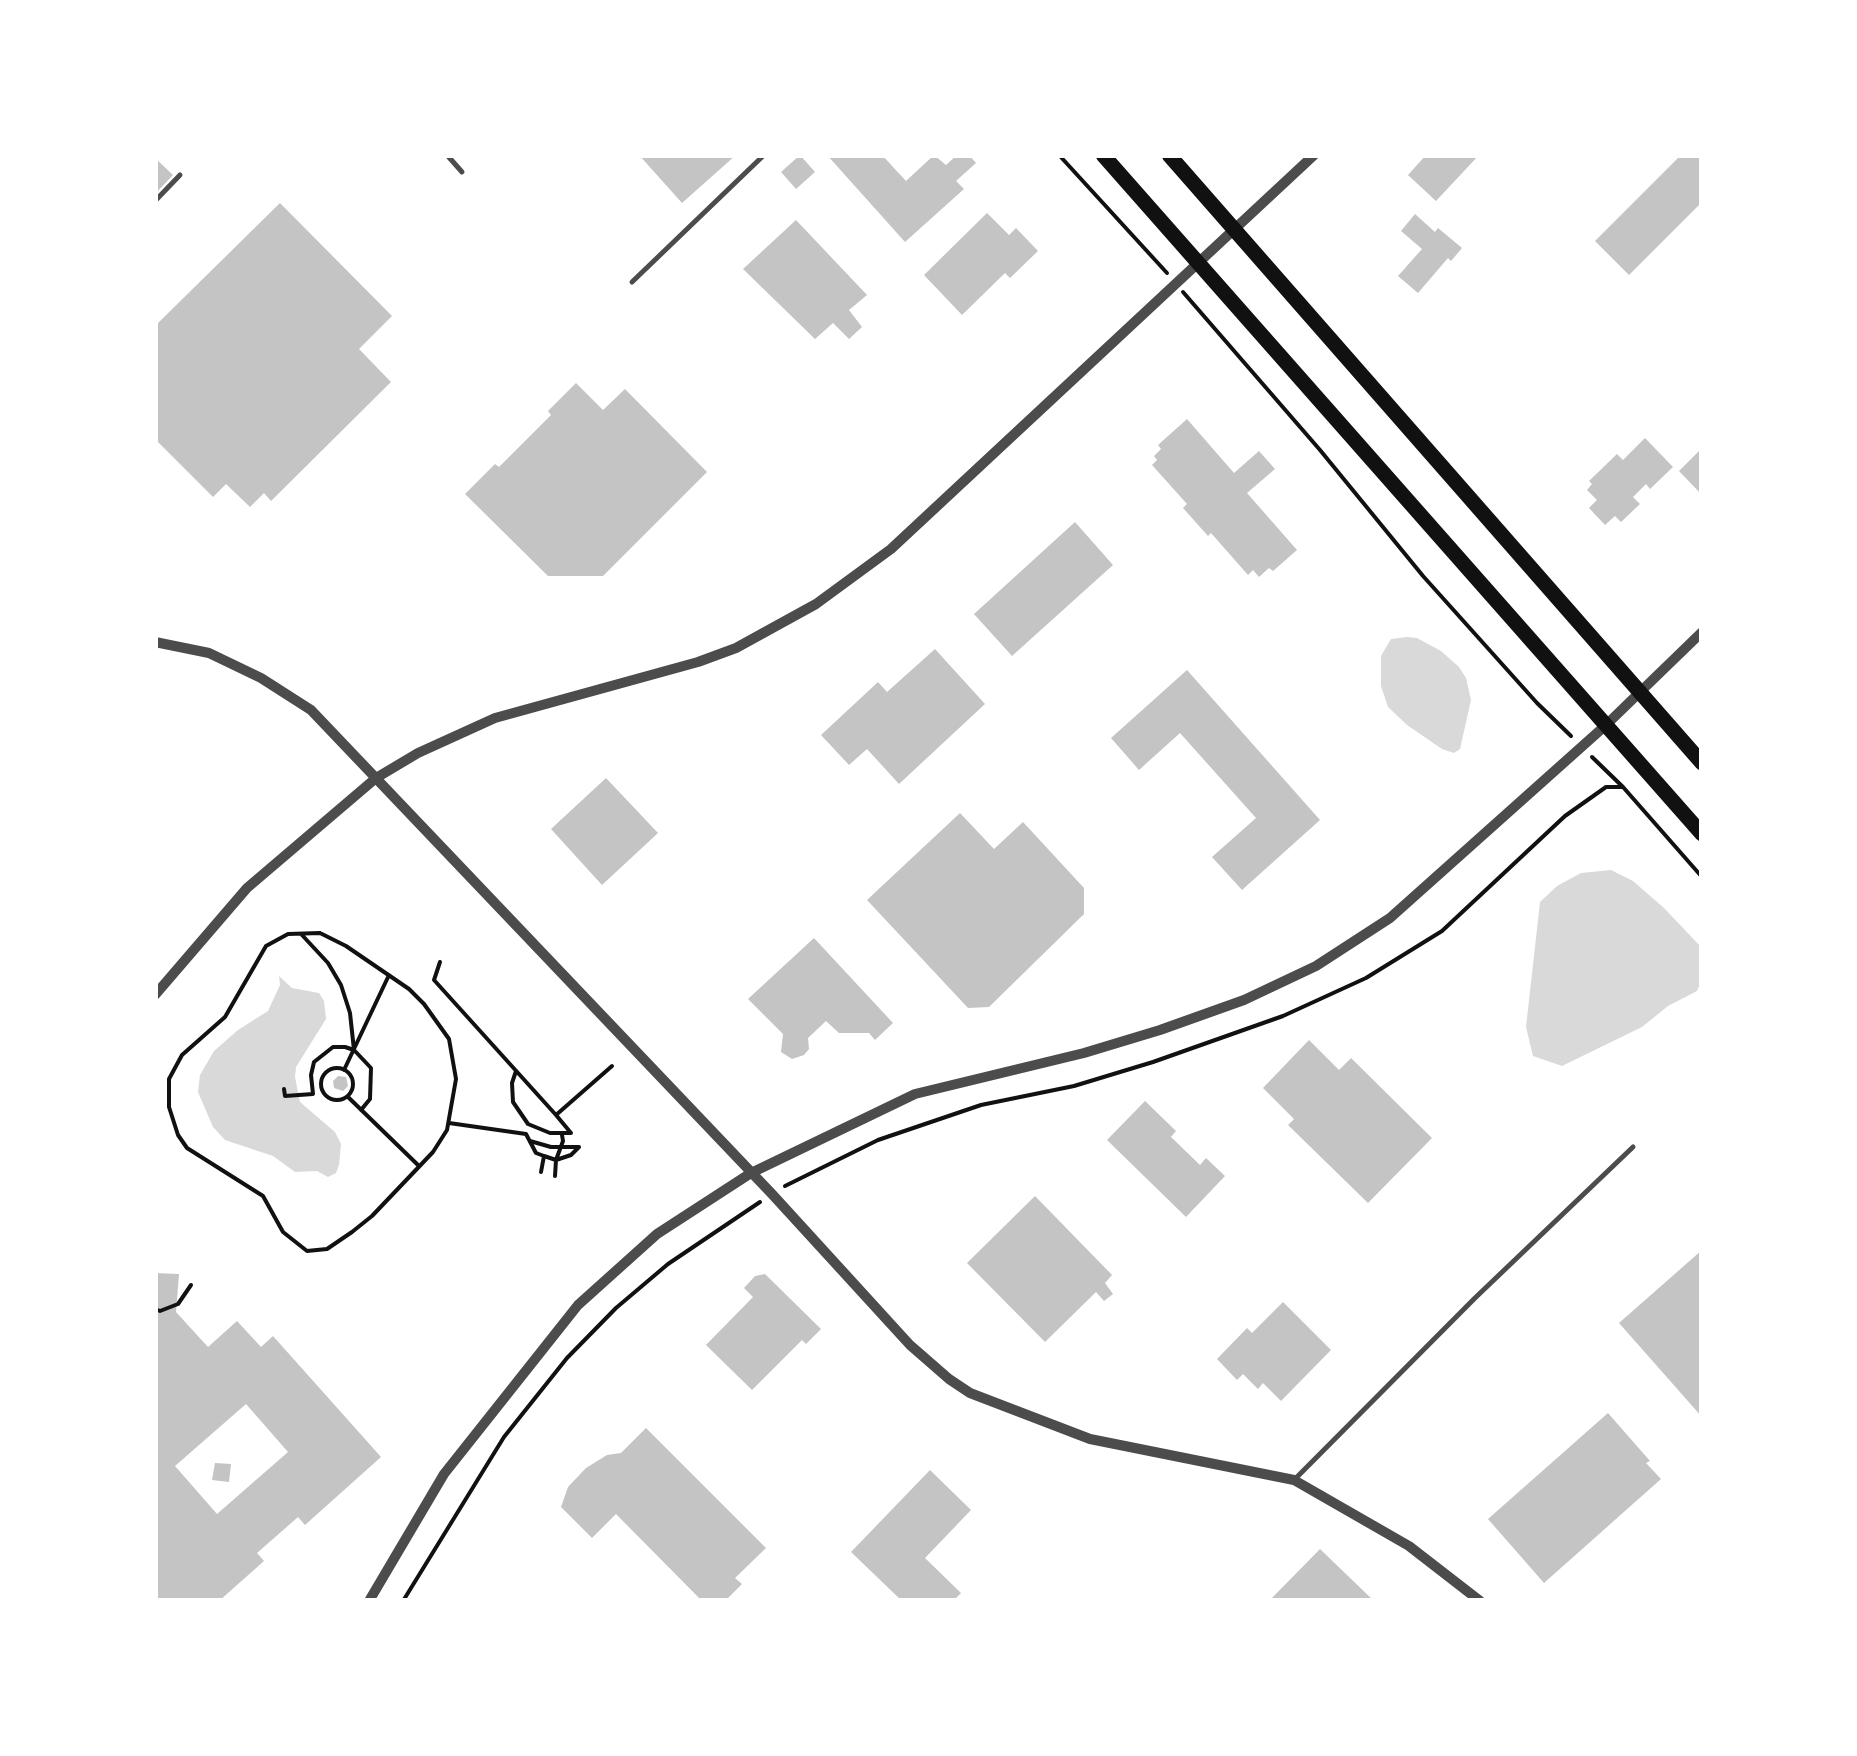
<!DOCTYPE html>
<html>
<head>
<meta charset="utf-8">
<style>
	body { margin:0 }
	#map { position:relative; width:1857px; height:1756px; overflow:hidden; background:#fff; font-family:"Space Grotesk",sans-serif }
	canvas { display:block }
	.frame { position:absolute; inset:0; border:158px solid #fff; pointer-events:none }
</style>
</head>
<body>
<div id="map">
<canvas width="1857" height="1756"></canvas>
<div class="frame"></div>
</div>
<script>
const c = document.querySelector('canvas').getContext('2d');
c.lineJoin = 'round';
function paint(path, color) {
  c.fillStyle = color;
  c.fill(path, 'evenodd');
}
function shape(rows) {
  const path = new Path2D();
  for (const r of rows) {
    if (r.length === 3) {
      path.moveTo(r[0] + r[2], r[1]);
      path.arc(r[0], r[1], r[2], 0, 2 * Math.PI);
      continue;
    }
    path.moveTo(r[0], r[1]);
    for (let i = 2; i < r.length; i += 2) path.lineTo(r[i], r[i + 1]);
  }
  return path;
}
function trace(path, color, width, dash) {
  c.strokeStyle = color;
  c.lineWidth = width;
  c.lineCap = dash ? 'butt' : 'round';
  c.setLineDash(dash || []);
  c.stroke(path);
}
paint(shape([
	[1407,637,1417,638,1441,651,1459,667,1466,678,1471,700,1460,749,1454,753,1442,749,1407,725,1388,707,1381,686,1381,656,1391,639],
	[1611,870,1633,881,1664,908,1702,948,1702,979,1697,991,1668,1006,1642,1027,1562,1066,1533,1056,1526,1027,1540,902,1557,886,1581,873],
	[279,976,292,988,319,993,324,1001,326,1019,296,1067,295,1077,300,1102,335,1132,341,1144,339,1165,336,1173,328,1177,317,1171,295,1172,273,1156,225,1140,213,1127,198,1092,200,1075,214,1051,238,1030,268,1011,280,985]
]), '#d9d9d9');
paint(shape([
	[639,155,736,155,682,203],
	[800,155,815,172,796,189,781,172],
	[827,155,882,155,906,181,934,155,946,165,957,155,969,155,976,163,956,181,964,189,905,242],
	[1426,155,1479,155,1436,201,1408,175],
	[1681,155,1702,155,1702,202,1629,275,1595,241],
	[155,158,173,175,155,194],
	[280,203,392,316,359,349,391,382,271,501,264,493,250,507,226,484,213,497,155,439,155,326],
	[987,213,1009,235,1016,228,1038,251,1010,278,1005,273,962,315,924,275],
	[1415,214,1435,232,1438,228,1462,248,1451,261,1448,258,1418,293,1398,276,1422,249,1401,231],
	[796,220,867,295,849,310,862,327,849,339,833,323,815,339,743,269],
	[576,383,603,410,625,389,707,472,603,576,548,576,465,494,495,464,499,467,551,415,548,411],
	[1187,419,1234,473,1259,451,1275,469,1247,493,1297,550,1273,571,1269,568,1259,577,1253,570,1248,575,1211,533,1208,536,1183,508,1187,504,1152,465,1157,460,1154,456,1161,449,1158,445],
	[1645,438,1673,467,1650,489,1646,484,1633,497,1640,504,1621,522,1615,516,1605,525,1589,508,1597,500,1587,490,1592,484,1589,481,1617,454,1623,460],
	[1702,448,1702,495,1679,471],
	[1075,522,1113,565,1012,656,974,614],
	[935,649,985,704,899,784,867,749,849,765,821,735,878,682,887,692],
	[1187,670,1320,820,1242,890,1212,857,1256,818,1180,733,1139,770,1111,738],
	[606,778,658,833,602,885,551,829],
	[960,813,994,849,1023,822,1084,888,1084,914,989,1007,968,1008,867,900],
	[814,938,893,1023,875,1040,869,1033,839,1033,826,1021,808,1038,809,1049,804,1055,792,1059,781,1052,783,1034,748,999],
	[1309,1040,1339,1070,1351,1058,1432,1138,1368,1203,1288,1125,1294,1119,1263,1088],
	[338,1076,346,1077,348,1086,343,1091,334,1088,333,1081],
	[1145,1101,1176,1131,1171,1137,1200,1165,1206,1158,1225,1176,1186,1217,1107,1140],
	[1035,1196,1112,1275,1105,1283,1113,1294,1104,1301,1096,1292,1045,1342,967,1263],
	[1702,1250,1702,1417,1619,1323],
	[155,1273,179,1274,176,1312,208,1347,237,1321,261,1347,273,1336,381,1457,305,1525,298,1517,257,1553,264,1561,219,1601,155,1601],
	[246,1404,288,1452,217,1514,175,1466],
	[765,1274,821,1329,806,1344,802,1340,752,1390,706,1345,753,1297,744,1288,755,1276],
	[1283,1302,1331,1350,1281,1401,1263,1383,1258,1389,1243,1374,1237,1380,1217,1359,1247,1328,1252,1333],
	[1608,1413,1650,1461,1646,1463,1661,1479,1544,1583,1488,1519],
	[646,1428,766,1548,735,1578,742,1584,725,1601,702,1601,616,1514,592,1538,561,1507,568,1487,586,1468,607,1455,621,1453],
	[215,1463,231,1464,229,1482,212,1480],
	[930,1470,971,1510,925,1558,961,1593,953,1601,902,1601,851,1552],
	[1320,1549,1374,1601,1269,1601]
]), '#c4c4c4');
trace(shape([
	[1059,155,1167,273],
	[1183,292,1320,450,1423,576,1537,703,1571,736],
	[1592,757,1623,787,1702,877],
	[320,933,346,946,409,989,424,1004,449,1039,456,1079,447,1130,433,1152,372,1216,352,1232,327,1249,307,1251,283,1232,263,1196,187,1148,178,1135,169,1107,169,1079,182,1055,225,1017,266,946,288,934,320,933],
	[302,935,328,963,341,985,350,1013,354,1050],
	[440,962,434,980,556,1115,612,1066],
	[337,1084,16],
	[344,1070,389,975],
	[516,1071,512,1083,513,1102,528,1124,550,1133,571,1133,556,1115],
	[284,1089,285,1096,313,1094,311,1075,314,1062,333,1047,345,1047,354,1050,371,1068,370,1099,361,1110],
	[348,1097,419,1166],
	[449,1123,526,1134,536,1153,544,1156,541,1172],
	[530,1141,551,1147,579,1147,571,1155,556,1160,555,1176],
	[544,1156,556,1160,563,1141,562,1135],
	[785,1186,878,1140,981,1105,1074,1086,1153,1062,1283,1016,1366,978,1442,931,1565,816,1606,787,1623,787],
	[155,1309,160,1311,178,1304,191,1285],
	[403,1601,504,1437,567,1358,616,1308,668,1264,760,1202]
]), '#111', 4);
trace(shape([
	[447,155,462,172],
	[155,201,180,175],
	[632,282,764,155],
	[1296,1478,1475,1298,1633,1147]
]), '#4c4c4c', 5);
trace(shape([
	[155,642,209,653,261,678,311,710,772,1194,910,1345,949,1379,970,1393,1090,1439,1294,1480,1409,1546,1480,1601],
	[155,995,247,888,376,778,418,753,495,718,698,662,736,648,816,604,891,549,1314,155],
	[369,1601,444,1474,578,1305,657,1234,751,1173,915,1094,1084,1053,1160,1030,1244,1000,1316,966,1390,918,1606,725,1702,632]
]), '#4c4c4c', 10);
trace(shape([
	[1103,155,1702,834],
	[1169,155,1702,763]
]), '#111', 15);
</script>
</body>
</html>
